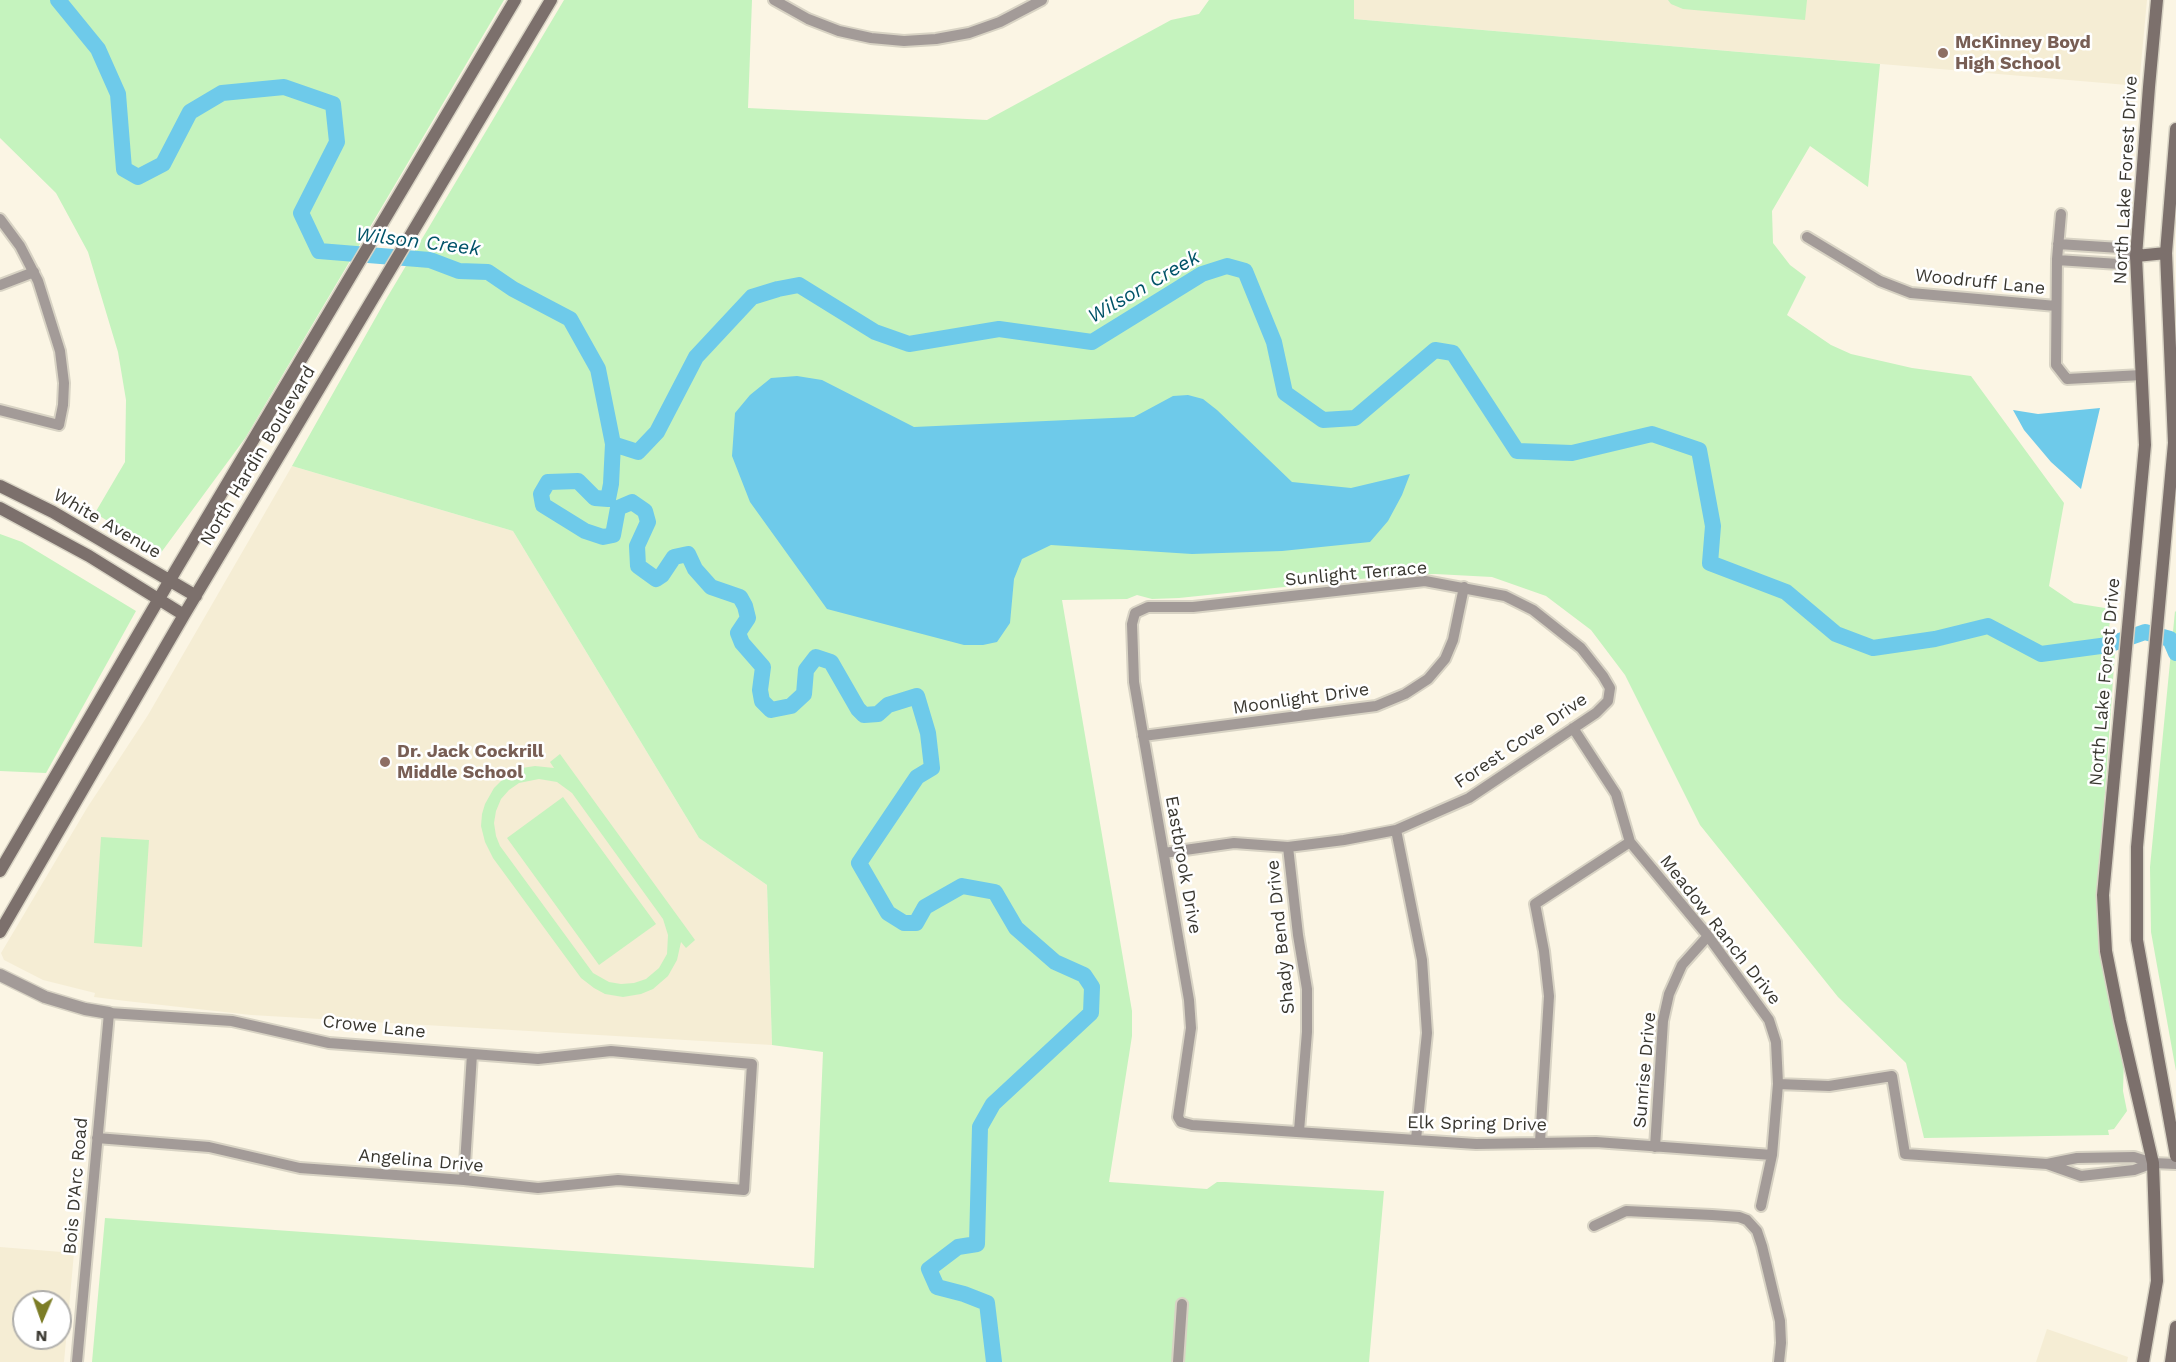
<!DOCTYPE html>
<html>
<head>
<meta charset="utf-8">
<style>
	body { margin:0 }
	#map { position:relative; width:2176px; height:1362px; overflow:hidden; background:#fbf5e4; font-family:"Work Sans",sans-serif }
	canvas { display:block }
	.north { position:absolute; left:12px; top:1290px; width:60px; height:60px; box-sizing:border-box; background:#fff; border:2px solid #b0afac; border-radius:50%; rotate:182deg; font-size:16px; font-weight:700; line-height:24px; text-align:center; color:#393730 }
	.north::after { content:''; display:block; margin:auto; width:21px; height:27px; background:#7c7d26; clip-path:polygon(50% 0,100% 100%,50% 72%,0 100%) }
</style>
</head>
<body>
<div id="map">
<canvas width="2176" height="1362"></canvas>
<div class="north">N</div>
</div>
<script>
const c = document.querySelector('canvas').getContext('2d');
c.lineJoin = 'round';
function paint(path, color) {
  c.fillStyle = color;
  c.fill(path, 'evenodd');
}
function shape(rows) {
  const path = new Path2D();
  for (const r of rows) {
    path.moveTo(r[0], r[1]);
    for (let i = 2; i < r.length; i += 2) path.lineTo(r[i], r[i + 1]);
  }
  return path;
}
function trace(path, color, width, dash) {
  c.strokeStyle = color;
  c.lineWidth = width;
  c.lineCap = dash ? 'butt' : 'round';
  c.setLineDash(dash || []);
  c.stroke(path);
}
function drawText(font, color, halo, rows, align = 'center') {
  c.font = font + ' "Work Sans",sans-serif';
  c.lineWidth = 5;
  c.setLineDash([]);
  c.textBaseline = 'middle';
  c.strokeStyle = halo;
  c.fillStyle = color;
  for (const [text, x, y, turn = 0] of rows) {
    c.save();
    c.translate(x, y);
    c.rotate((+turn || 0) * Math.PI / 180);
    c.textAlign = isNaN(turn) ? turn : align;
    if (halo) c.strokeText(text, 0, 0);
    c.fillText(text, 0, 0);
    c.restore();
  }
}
paint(shape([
	[1354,0,2147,0,2139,86,1354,19],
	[292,466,513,531,699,838,767,885,772,1045,251,1015,126,1001,94,997,95,993,43,980,4,960,1,953,87,808,148,715],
	[0,1247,74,1253,64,1362,0,1362],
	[24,1302,60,1302,60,1338,24,1338],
	[2047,1329,2128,1357,2127,1362,2036,1362]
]), '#f5edd4');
paint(shape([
	[0,0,504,0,246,437,160,554,95,513,125,462,126,400,118,352,88,252,56,193,0,138],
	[564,0,752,0,748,108,987,120,1171,20,1199,14,1209,0,1354,0,1354,19,1880,64,1868,187,1810,146,1772,211,1773,243,1790,265,1806,277,1787,315,1831,345,1851,354,1912,368,1971,376,2064,503,2049,586,2074,603,2111,609,2108,640,2116,638,2099,877,2124,1058,2123,1091,2127,1111,2114,1129,2108,1130,2109,1135,1924,1138,1906,1063,1838,997,1700,825,1625,675,1591,630,1546,596,1492,577,1435,574,1389,576,1179,598,1152,599,1137,595,1127,599,1062,600,1132,1011,1132,1036,1109,1182,1207,1189,1217,1182,1225,1182,1384,1191,1369,1362,92,1362,105,1218,814,1268,823,1052,772,1045,767,885,699,838,513,531,292,466,385,301],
	[1668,0,1807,0,1805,20,1683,9,1671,4],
	[0,534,22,542,136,611,46,773,0,771],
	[2175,611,2176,612,2176,1071,2151,932,2150,867],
	[560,754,695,940,686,948,681,942,677,960,668,976,653,989,641,994,623,997,605,994,594,988,581,978,493,858,485,842,481,826,482,814,485,804,494,788,506,776,522,768,535,766,554,768,550,762],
	[539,779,557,782,572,793,663,919,668,935,667,954,659,968,646,979,634,983,621,984,609,982,593,973,500,846,496,836,494,823,496,811,501,799,509,790,519,783],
	[563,797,656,924,599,965,507,838],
	[101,837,149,840,142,947,94,943]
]), '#c5f3be');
paint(shape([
	[797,376,822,380,914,427,1134,417,1173,396,1188,395,1203,399,1217,410,1292,482,1351,488,1410,474,1402,495,1388,521,1370,542,1282,551,1192,554,1051,545,1022,559,1014,579,1010,623,997,642,983,645,964,645,827,609,750,502,732,456,735,413,750,395,771,378],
	[2100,408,2081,489,2051,462,2024,430,2013,410,2038,414]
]), '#6ecaea');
trace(shape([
	[58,0,98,49,118,94,124,169,138,177,163,164,190,112,222,93,284,87,333,104,337,142,301,213,319,251,430,260,459,271,488,272,513,289,570,319,598,369,613,444,638,452,657,432,696,357,752,297,778,289,799,285,875,332,909,344,999,329,1092,342,1202,274,1227,266,1245,271,1274,342,1285,393,1323,420,1355,418,1435,350,1453,353,1517,451,1572,453,1652,434,1699,450,1713,526,1710,563,1786,592,1836,634,1873,648,1935,639,1988,626,2041,654,2108,645,2145,632,2170,639,2176,653],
	[613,444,611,484,608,499,595,498,578,481,548,482,541,494,543,505,585,531,603,537,613,535,618,508,632,502,645,511,648,522,637,546,638,566,656,579,662,575,674,557,688,554,695,569,711,587,740,597,745,606,748,618,738,633,742,643,763,667,760,690,762,701,771,710,791,706,804,694,806,670,816,657,831,662,858,709,864,715,878,714,888,705,917,696,928,733,932,768,917,777,859,863,888,913,904,923,916,923,925,907,962,886,995,892,1016,928,1055,962,1084,975,1092,987,1091,1013,993,1104,980,1127,977,1244,958,1247,929,1269,937,1287,964,1294,987,1303,994,1362]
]), '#6ecaea', 16);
const minor = shape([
	[774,0,808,19,839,31,871,38,904,41,936,39,969,33,1000,22,1042,0],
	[2061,214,2057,259,2056,365,2067,379,2142,375],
	[0,219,20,246,38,281,60,351,64,383,63,405,59,425,0,410],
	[1807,237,1880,281,1911,293,2056,306],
	[2058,244,2120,248,2127,256],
	[2057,260,2119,264,2127,256],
	[0,285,34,272],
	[1573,728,1616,794,1630,842,1708,936,1769,1020,1776,1042,1778,1084,1772,1155,1761,1206],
	[1143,736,1376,706,1405,694,1428,679,1445,659,1453,640,1464,587],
	[1396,830,1422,960,1427,1033,1416,1139],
	[1288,847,1298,935,1307,989,1307,1032,1299,1131],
	[1164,853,1234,843,1288,847,1344,840,1396,830,1469,798,1596,713,1608,701,1610,688,1603,676,1581,648,1533,610,1505,596,1425,581,1193,607,1148,607,1135,613,1132,624,1134,682,1189,1000,1191,1028,1178,1117,1181,1122,1192,1125,1476,1144,1596,1142,1772,1155],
	[1778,1084,1829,1086,1892,1076,1905,1154,2047,1164,2081,1176,2134,1170,2153,1163],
	[1540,1142,1549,996,1544,951,1535,904,1630,842],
	[1655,1147,1663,1021,1669,994,1682,965,1708,936],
	[2047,1164,2077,1158,2134,1157,2153,1163,2176,1164],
	[464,1180,472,1054],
	[1594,1226,1626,1211,1712,1215,1739,1217,1747,1220,1757,1231,1762,1246,1780,1321,1781,1343,1779,1362],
	[77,1362,109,1013,232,1021,329,1043,538,1059,611,1051,752,1064,744,1190,618,1180,538,1188,464,1180,300,1168,209,1147,97,1138],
	[1178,1362,1182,1304]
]);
const tertiary = shape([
	[0,975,45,997,85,1009,109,1013]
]);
const secondary = shape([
	[2176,129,2166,253,2174,443,2137,847,2137,940,2176,1156],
	[2136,256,2166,253],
	[0,486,53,512,196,596],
	[0,508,89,556,184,615],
	[0,871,177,568,515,0],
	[0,932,184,615,551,0],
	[2143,1362,2157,1281,2153,1163,2120,1021,2106,951,2103,895,2145,445,2136,256,2149,87,2157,0],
	[2171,1362,2176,1327]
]);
trace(minor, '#d8d3c4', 14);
trace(tertiary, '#d8d3c4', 15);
trace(secondary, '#d8d3c4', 15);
trace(minor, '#a39b98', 10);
trace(tertiary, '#a39b98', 12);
trace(secondary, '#7c706c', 12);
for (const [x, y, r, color] of [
	[1943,53,6,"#8d6e63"],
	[385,762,6,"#8d6e63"]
]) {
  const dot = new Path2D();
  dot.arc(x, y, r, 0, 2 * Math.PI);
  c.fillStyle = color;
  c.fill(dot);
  trace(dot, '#fff', 2);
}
drawText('bold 18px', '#785e54', '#fff', [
	["McKinney Boyd",1955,43],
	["High School",1955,64],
	["Dr. Jack Cockrill",397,752],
	["Middle School",397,773]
], 'left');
drawText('18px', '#393730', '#fff', [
	["North Lake Forest Drive",2126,180,-87],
	["Woodruff Lane",1980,282,6],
	["North Hardin Boulevard",258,456,-59],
	["White Avenue",107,524,30],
	["Sunlight Terrace",1356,574,-5],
	["North Lake Forest Drive",2105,682,-85],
	["Moonlight Drive",1301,699,-8],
	["Forest Cove Drive",1521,741,-34],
	["Eastbrook Drive",1183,865,80],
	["Meadow Ranch Drive",1720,930,52],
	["Shady Bend Drive",1281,937,-96],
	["Crowe Lane",374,1027,6],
	["Sunrise Drive",1645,1070,-85],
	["Elk Spring Drive",1477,1124,1],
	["Angelina Drive",421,1161,5],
	["Bois D'Arc Road",76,1186,-85]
]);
drawText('italic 20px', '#005368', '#fff', [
	["Wilson Creek",418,242,7],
	["Wilson Creek",1144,287,-30]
]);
</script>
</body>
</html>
